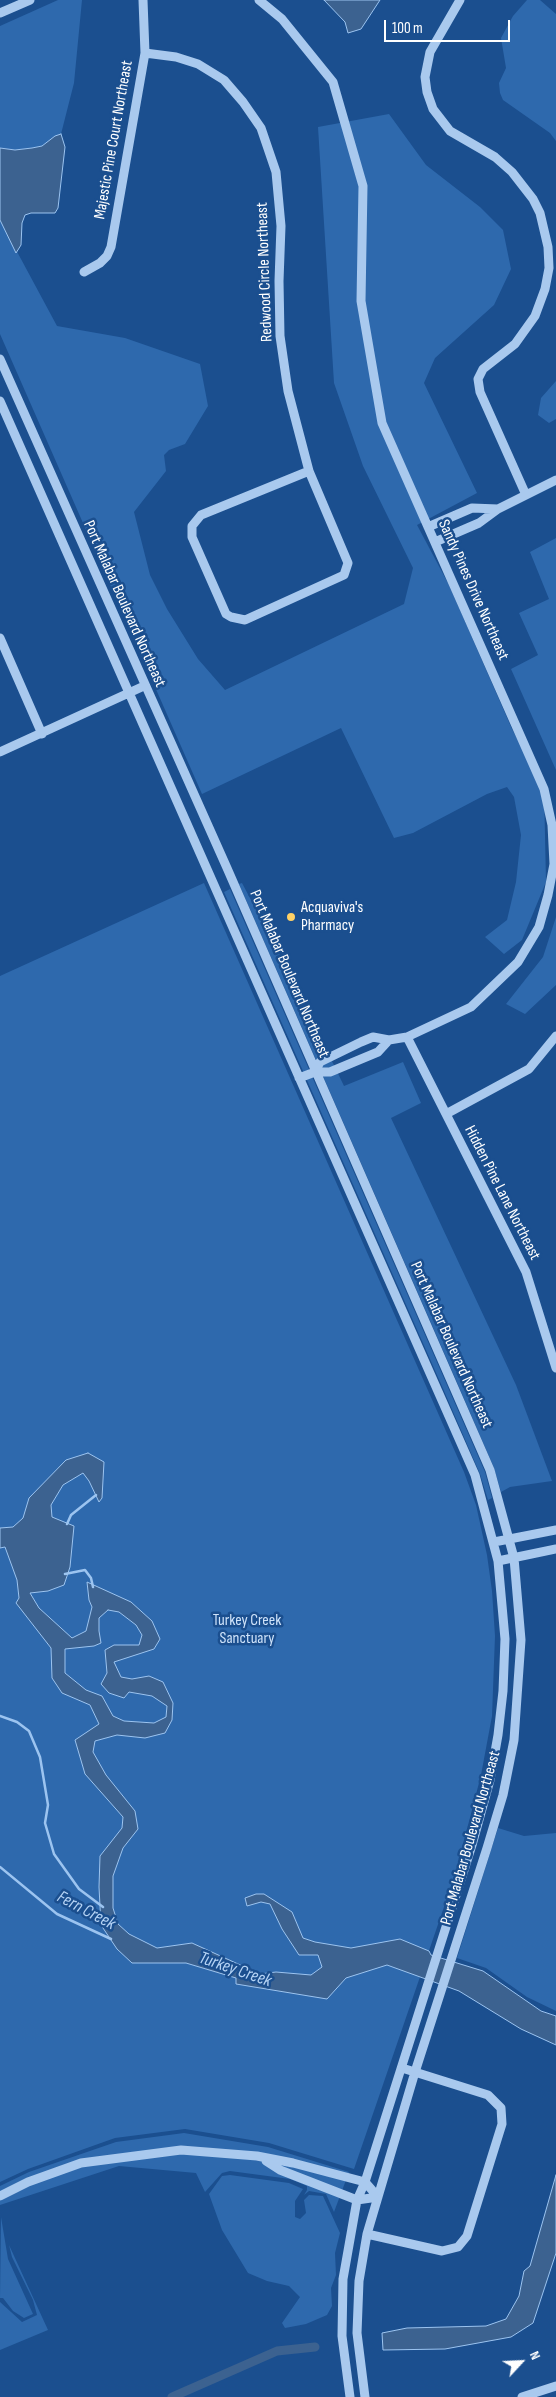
<!DOCTYPE html>
<html>
<head>
<meta charset="utf-8">
<style>
	body { margin:0 }
	#map { position:relative; width:556px; height:2397px; overflow:hidden; background:#1b4f8f; font-family:"Sofia Sans Condensed",sans-serif }
	canvas { display:block }
	.north { position:absolute; left:496px; top:2337px; width:50px; height:50px; -webkit-text-stroke:4px #1b4f8f; paint-order:stroke; rotate:65deg; font-size:14px; font-weight:700; line-height:20px; text-align:center; color:#fff }
	.north::after { content:''; display:block; margin:auto; width:18px; height:22px; background:#fff; clip-path:polygon(50% 0,100% 100%,50% 72%,0 100%) }
	.scale { position:absolute; left:384px; top:20px; width:126px; height:22px; box-sizing:border-box; border:2px solid #fff; border-top:0; padding-left:6px; font-size:15px; line-height:18px; white-space:nowrap; color:#fff; -webkit-text-stroke:4px #1b4f8f; paint-order:stroke }
</style>
</head>
<body>
<div id="map">
<canvas width="556" height="2397"></canvas>
<div class="north">N</div>
<div class="scale">100 m</div>
</div>
<script>
const c = document.querySelector('canvas').getContext('2d');
c.lineJoin = 'round';
function paint(path, color) {
  c.fillStyle = color;
  c.fill(path, 'evenodd');
}
function shape(rows) {
  const path = new Path2D();
  for (const r of rows) {
    path.moveTo(r[0], r[1]);
    for (let i = 2; i < r.length; i += 2) path.lineTo(r[i], r[i + 1]);
  }
  return path;
}
function trace(path, color, width, dash) {
  c.strokeStyle = color;
  c.lineWidth = width;
  c.lineCap = dash ? 'butt' : 'round';
  c.setLineDash(dash || []);
  c.stroke(path);
}
function drawText(font, color, halo, rows, align = 'center') {
  c.font = font + ' "Sofia Sans Condensed",sans-serif';
  c.lineWidth = 5;
  c.setLineDash([]);
  c.textBaseline = 'middle';
  c.strokeStyle = halo;
  c.fillStyle = color;
  for (const [text, x, y, turn = 0] of rows) {
    c.save();
    c.translate(x, y);
    c.rotate((+turn || 0) * Math.PI / 180);
    c.textAlign = isNaN(turn) ? turn : align;
    if (halo) c.strokeText(text, 0, 0);
    c.fillText(text, 0, 0);
    c.restore();
  }
}
paint(shape([
	[58,0,82,0,74,83,61,134,42,146,32,148,15,150,0,148,0,26],
	[527,0,540,0,556,14,556,141,550,133,503,100,500,93,499,83,506,68,501,38,513,16],
	[389,114,426,165,480,207,503,230,511,269,494,305,435,358,424,383,477,493,417,525,449,585,512,729,544,789,546,882,522,940,504,954,485,937,507,920,516,882,521,835,514,797,507,787,487,794,413,833,394,838,341,728,202,794,0,334,0,220,57,326,125,338,200,364,208,406,185,444,169,450,164,455,166,471,134,512,150,575,167,609,198,659,225,690,404,604,413,568,363,466,334,383,318,127],
	[556,381,556,419,549,423,538,415,541,398],
	[556,538,556,770,511,669,538,655,519,613,549,599,530,552],
	[204,883,464,1472,476,1505,487,1555,492,1591,495,1636,492,1716,481,1775,456,1872,354,2169,269,2143,185,2129,115,2138,28,2169,0,2182,0,976],
	[242,883,289,972,344,1086,403,1062,421,1103,391,1118,516,1385,552,1481,510,1487,501,1492,494,1468,455,1378,239,884],
	[230,889,485,1472,492,1498,488,1500,480,1474,441,1384,224,892],
	[556,917,556,985,525,1014,506,1004,543,957],
	[498,1828,524,1836,556,1833,556,2011,527,1997,486,1968,457,1958],
	[184,2133,268,2147,349,2172,334,2212,326,2194,309,2191,304,2195,307,2190,307,2186,290,2179,230,2171,222,2173,205,2192,196,2173,119,2166,0,2205,0,2186,29,2172,116,2142],
	[230,2175,289,2183,303,2189,295,2201,295,2217,300,2219,306,2213,304,2200,309,2195,323,2196,340,2233,335,2253,336,2275,331,2288,332,2306,327,2315,306,2324,285,2328,282,2323,300,2297,289,2286,267,2281,248,2273,222,2230,209,2194,222,2176],
	[1,2217,8,2259,33,2314,24,2318,13,2311,3,2298,0,2298],
	[9,2245,48,2330,0,2350,0,2302,22,2322,37,2315,33,2300,12,2257]
]), '#2e69ad');
const water = shape([
	[324,0,380,0,361,29,348,33,345,22,324,0],
	[61,134,65,147,58,208,55,213,31,213,25,215,22,223,21,245,16,253,0,220,0,148,15,150,32,148,42,146,55,136,61,134],
	[88,1453,104,1462,102,1498,99,1502,89,1481,83,1473,63,1485,51,1505,52,1517,74,1526,70,1567,64,1585,48,1591,30,1593,39,1608,72,1638,86,1631,92,1607,89,1600,87,1582,131,1602,152,1621,160,1639,154,1649,114,1662,121,1677,132,1679,149,1676,163,1682,173,1703,172,1720,165,1733,145,1738,117,1735,95,1741,93,1752,106,1775,135,1811,138,1829,123,1848,113,1876,113,1908,118,1924,129,1934,157,1948,192,1943,260,1974,276,1972,311,1975,322,1967,318,1955,299,1955,282,1929,270,1904,261,1902,247,1906,245,1898,256,1894,264,1894,292,1912,303,1938,315,1942,351,1948,400,1939,429,1951,431,1955,483,1971,541,2011,556,2016,556,2045,521,2029,459,1991,387,1965,346,1978,327,1999,236,1984,236,1978,186,1963,132,1963,117,1949,101,1925,99,1887,100,1856,122,1828,123,1817,85,1774,75,1740,99,1724,90,1705,62,1693,52,1678,51,1648,16,1603,19,1598,17,1580,5,1547,0,1548,0,1528,13,1527,23,1518,29,1498,66,1460,88,1453],
	[108,1610,119,1612,136,1625,142,1635,139,1645,114,1645,105,1650,107,1673,101,1684,109,1693,124,1698,129,1692,152,1696,167,1706,166,1717,154,1723,124,1721,113,1716,102,1696,86,1690,65,1673,65,1649,94,1646,101,1643,99,1631,99,1618,108,1610],
	[556,2175,556,2253,533,2323,511,2337,445,2349,383,2350,382,2333,407,2328,486,2326,506,2319,519,2296,524,2271,530,2266,556,2175]
]);
paint(water, '#3c6290');
trace(water, '#9cc4f0', 1);
trace(shape([
	[67,1524,71,1515,96,1495],
	[65,1574,85,1570,91,1578,93,1587],
	[0,1716,17,1722,29,1731,40,1757,48,1805,45,1823,54,1854,79,1889,103,1907],
	[0,1867,57,1914,111,1939]
]), '#9cc4f0', 2.5);
trace(shape([
	[172,2397,277,2351,315,2347]
]), '#3c6290', 9);
trace(shape([
	[259,0,282,19,333,82,363,186,361,301,382,423,544,789,552,825,554,864,548,895,539,927,518,962,471,1007,407,1037,389,1040,378,1052,330,1072,315,1072,299,1078],
	[460,0,430,52,425,77,427,92,433,109,450,131,495,157,512,172,533,199,540,213,548,247,549,268,545,289,535,316,515,344,483,369,478,379,480,392,526,495],
	[0,13,30,0],
	[145,53,176,57,198,64,224,80,243,102,261,128,276,172,281,226,279,281,280,336,288,391,309,471,348,563,344,575,245,620,231,617,226,614,192,537,192,526,201,515,309,471],
	[84,272,100,263,107,256,111,247,145,53,143,0],
	[0,359,227,868,490,1470,514,1558,521,1640,514,1740,503,1795,487,1848,415,2072,367,2234,359,2281,357,2333,365,2397],
	[0,401,475,1475,498,1561,505,1639,503,1691,498,1735,490,1780,472,1845,365,2182,357,2200,343,2279,342,2336,350,2397],
	[428,527,472,508,498,509],
	[435,542,479,523,498,509,556,480],
	[0,638,42,734],
	[0,752,144,686],
	[407,1037,526,1272,556,1368],
	[315,1072,320,1062,361,1042,373,1037,389,1040],
	[446,1114,529,1069,556,1036],
	[494,1542,556,1530],
	[498,1561,556,1549],
	[266,2161,280,2170,357,2200,378,2197],
	[0,2196,28,2182,81,2163,181,2150,257,2156,293,2163,365,2182,378,2197],
	[367,2234,442,2251,458,2247,467,2236,502,2124,501,2108,488,2095,402,2068],
	[522,2397,556,2386]
]), '#a9c9ee', 9);
for (const [x, y, r, color] of [
	[291,917,5,"#ffd166"]
]) {
  const dot = new Path2D();
  dot.arc(x, y, r, 0, 2 * Math.PI);
  c.fillStyle = color;
  c.fill(dot);
  trace(dot, '#1b4f8f', 2);
}
drawText('16px', '#fff', '#1b4f8f', [
	["Majestic Pine Court Northeast",114,140,-80],
	["Redwood Circle Northeast",265,272,-92],
	["Sandy Pines Drive Northeast",473,590,66],
	["Port Malabar Boulevard Northeast",124,604,66],
	["Port Malabar Boulevard Northeast",289,974,67],
	["Hidden Pine Lane Northeast",502,1193,63],
	["Port Malabar Boulevard Northeast",451,1345,66],
	["Port Malabar Boulevard Northeast",471,1838,-74]
]);
drawText('16px', '#fff', '#1b4f8f', [
	["Acquaviva's",301,908],
	["Pharmacy",301,926]
], 'left');
drawText('16px', '#cfe3fa', '#1b4f8f', [
	["Turkey Creek",247,1621],
	["Sanctuary",247,1639]
]);
drawText('italic 18px', '#b5d3f5', '#1b4f8f', [
	["Fern Creek",86,1911,28],
	["Turkey Creek",235,1970,19]
]);
</script>
</body>
</html>
